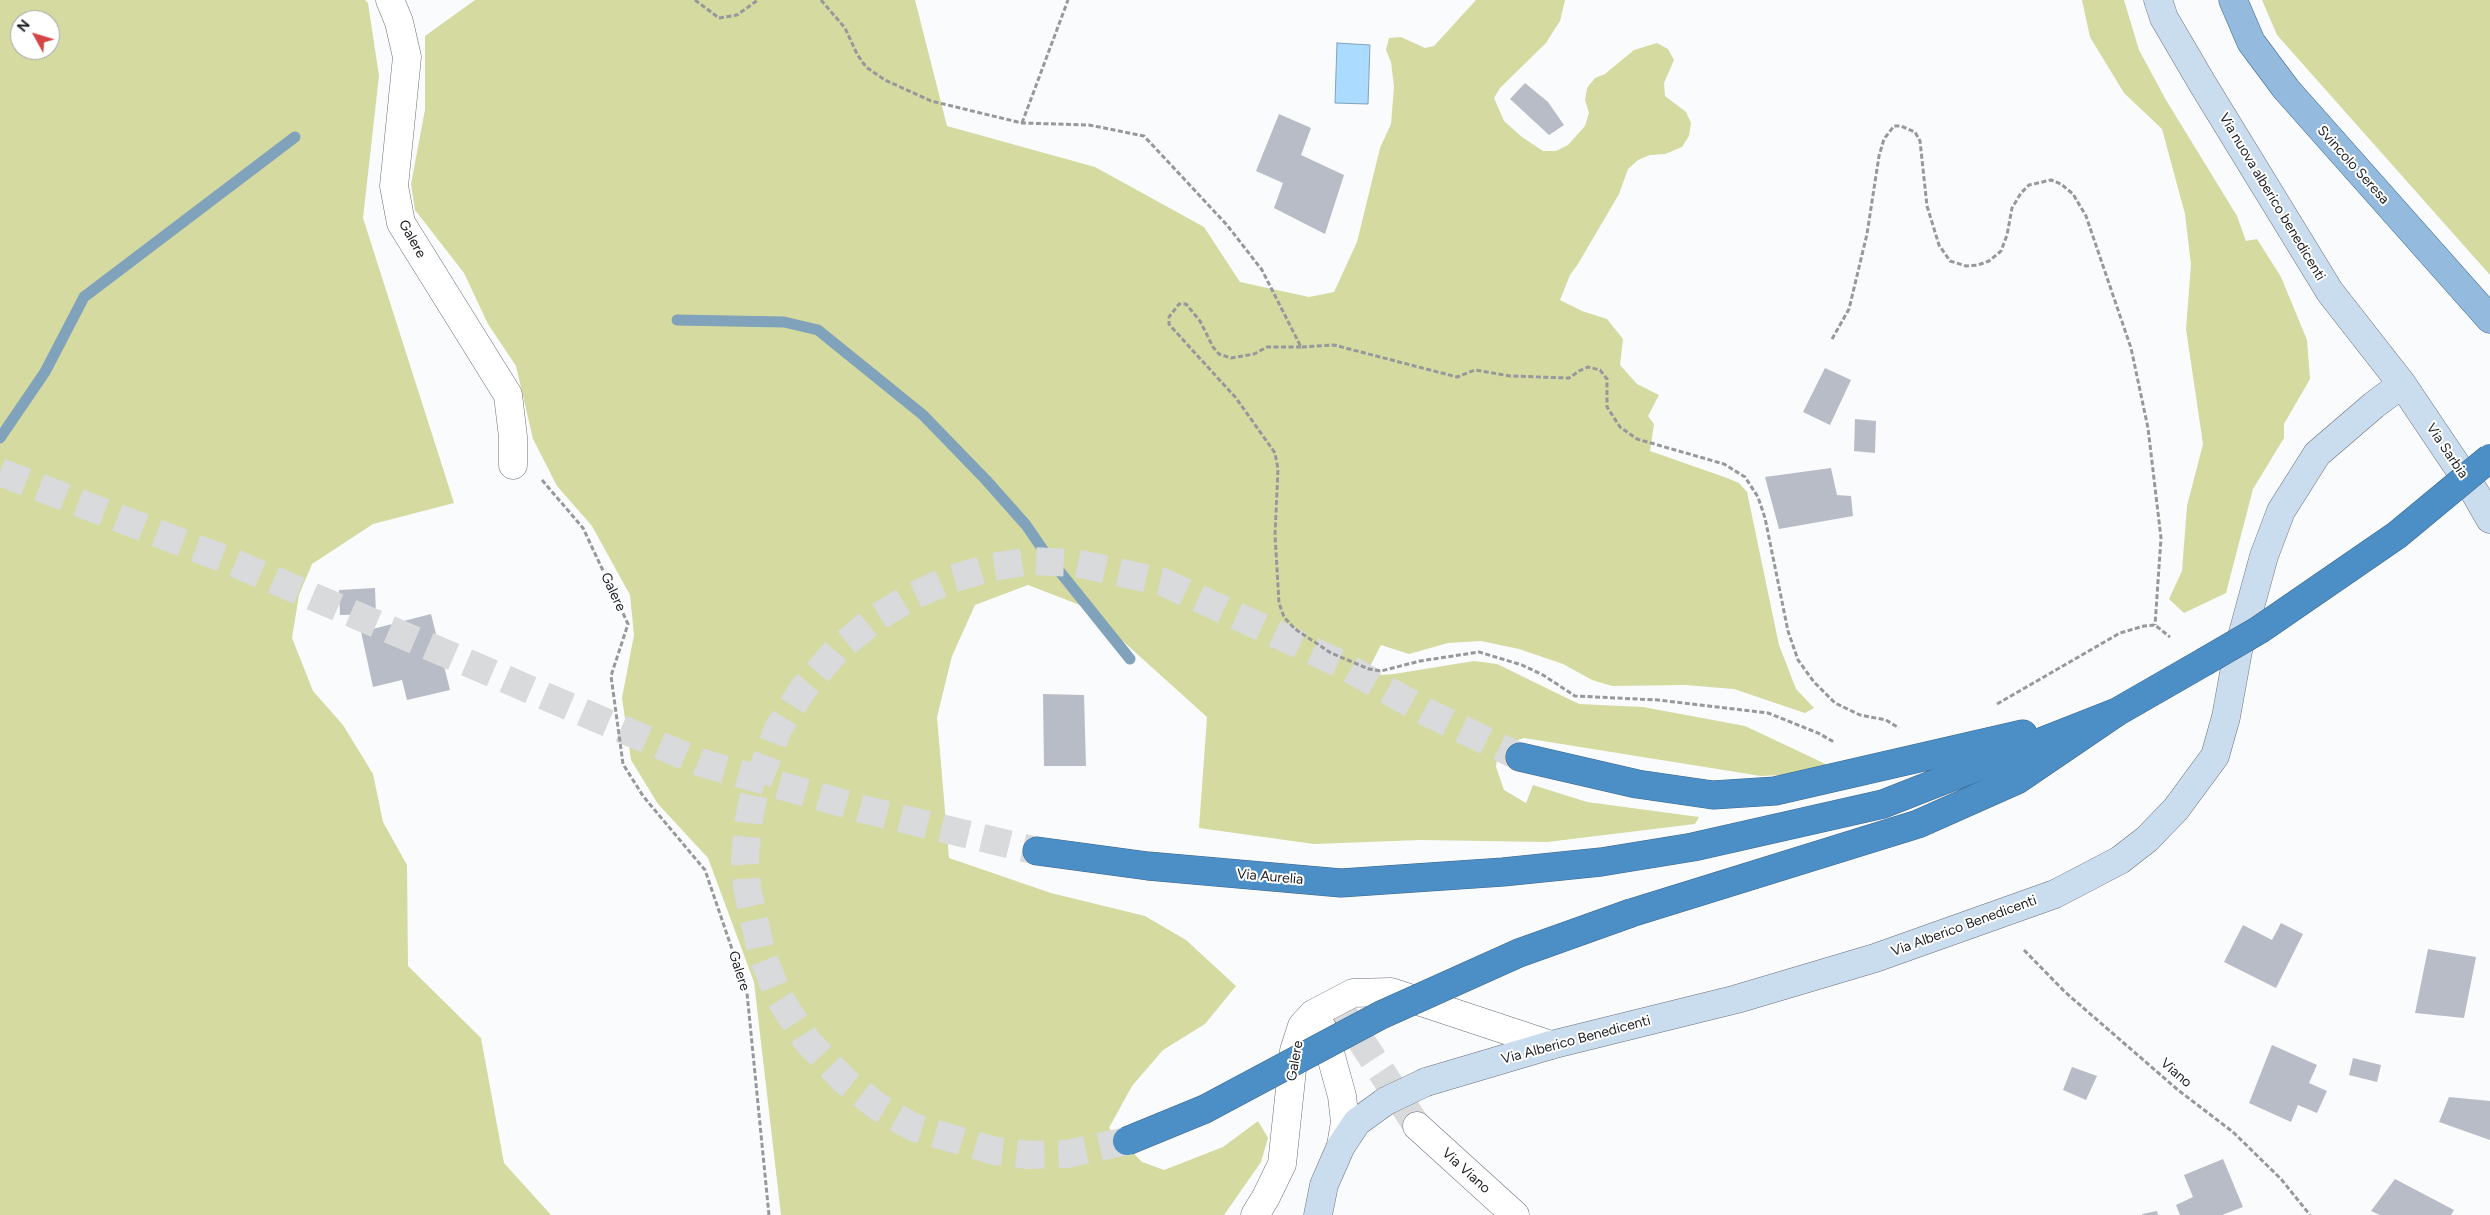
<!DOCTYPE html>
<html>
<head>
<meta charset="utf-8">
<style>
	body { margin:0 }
	#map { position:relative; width:2490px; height:1215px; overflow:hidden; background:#fafbfd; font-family:Figtree,sans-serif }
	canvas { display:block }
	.north { position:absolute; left:10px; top:10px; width:50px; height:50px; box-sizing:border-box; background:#fff; border:1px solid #a3a4a6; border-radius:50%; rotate:309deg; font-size:14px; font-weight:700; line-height:20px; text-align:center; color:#1a1c20 }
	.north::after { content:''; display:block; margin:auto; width:18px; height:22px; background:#d54546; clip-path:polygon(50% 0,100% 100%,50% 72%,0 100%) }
</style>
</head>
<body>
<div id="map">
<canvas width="2490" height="1215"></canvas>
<div class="north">N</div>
</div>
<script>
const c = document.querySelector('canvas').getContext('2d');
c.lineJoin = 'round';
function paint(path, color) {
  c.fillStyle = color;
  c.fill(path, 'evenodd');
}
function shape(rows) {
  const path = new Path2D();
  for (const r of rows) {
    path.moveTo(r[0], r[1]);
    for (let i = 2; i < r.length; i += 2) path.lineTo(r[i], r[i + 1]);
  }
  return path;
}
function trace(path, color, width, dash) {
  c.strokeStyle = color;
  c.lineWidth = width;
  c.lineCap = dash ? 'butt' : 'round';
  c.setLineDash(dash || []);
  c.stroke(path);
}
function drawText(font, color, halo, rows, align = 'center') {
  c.font = font + ' Figtree,sans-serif';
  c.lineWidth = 4;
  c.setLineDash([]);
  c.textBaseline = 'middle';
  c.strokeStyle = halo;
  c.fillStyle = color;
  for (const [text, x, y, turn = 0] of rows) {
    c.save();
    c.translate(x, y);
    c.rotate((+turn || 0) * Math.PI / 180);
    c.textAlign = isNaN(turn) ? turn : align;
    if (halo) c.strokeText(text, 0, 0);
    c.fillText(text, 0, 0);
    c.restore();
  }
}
paint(shape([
	[0,0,365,0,368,3,379,76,363,218,454,503,373,524,312,564,299,595,292,638,313,691,343,725,373,774,383,822,407,865,408,966,481,1038,504,1163,551,1215,0,1215],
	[20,20,50,20,50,50,20,50],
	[475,0,915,0,947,126,1095,167,1204,227,1240,282,1309,297,1334,292,1357,242,1380,148,1391,124,1394,87,1391,62,1386,50,1389,38,1401,37,1425,48,1434,46,1476,0,1565,0,1560,21,1546,43,1500,88,1494,98,1504,121,1522,137,1543,151,1556,151,1568,145,1585,126,1589,113,1585,100,1587,88,1595,78,1605,74,1634,50,1657,43,1668,49,1674,60,1664,83,1665,96,1686,112,1691,123,1689,136,1682,147,1665,154,1650,155,1638,160,1628,169,1619,194,1578,264,1570,275,1560,300,1582,311,1607,319,1623,339,1620,365,1637,384,1659,395,1648,416,1654,424,1650,451,1727,478,1739,483,1747,492,1779,645,1796,689,1814,708,1805,713,1734,689,1685,685,1612,686,1592,680,1563,664,1519,649,1481,641,1448,643,1409,654,1381,645,1365,676,1394,674,1474,661,1497,664,1579,704,1643,707,1745,726,1832,767,1801,774,1761,776,1524,738,1512,742,1498,753,1496,767,1504,790,1526,803,1533,785,1587,802,1699,817,1695,824,1547,842,1420,840,1314,844,1199,828,1207,717,1085,607,1028,585,975,605,952,656,937,717,949,858,1051,893,1145,916,1186,940,1236,986,1205,1024,1163,1050,1132,1086,1109,1128,1142,1162,1164,1170,1223,1147,1258,1121,1268,1138,1261,1162,1224,1215,781,1215,754,982,708,858,658,804,631,760,622,698,634,635,630,595,592,526,557,486,533,439,516,366,488,324,464,273,415,210,411,184,425,110,425,36],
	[2082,0,2124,0,2139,50,2166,100,2237,216,2246,241,2257,239,2281,277,2307,340,2310,379,2284,424,2284,438,2253,489,2226,593,2184,613,2169,599,2182,571,2187,506,2203,444,2186,329,2191,265,2185,214,2162,129,2124,93,2090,37],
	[2262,0,2490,0,2490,275,2277,35]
]), '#d5daa1');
const water = shape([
	[1337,43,1370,45,1368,104,1335,103,1337,43]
]);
paint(water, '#abdbfe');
trace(water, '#80a2bb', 1);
trace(shape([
	[677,320,784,322,818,330,923,415,986,480,1026,525,1048,557,1130,659],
	[0,438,45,372,84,297,295,137]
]), '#80a2bb', 11);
paint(shape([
	[1525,83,1548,102,1564,125,1549,135,1510,99],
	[1279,114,1311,128,1301,155,1344,175,1325,234,1274,208,1283,183,1256,171],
	[1825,368,1851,380,1830,425,1803,412],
	[1855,419,1876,421,1875,453,1854,451],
	[1831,468,1837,495,1851,496,1853,516,1779,529,1765,477],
	[375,588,376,614,340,615,339,590],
	[431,614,450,690,407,700,402,680,373,687,361,632],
	[1043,694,1084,695,1086,766,1044,766],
	[2281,923,2303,934,2276,988,2224,962,2243,925,2272,940],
	[2428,949,2476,957,2464,1018,2415,1013],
	[2272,1045,2317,1065,2309,1083,2327,1091,2317,1113,2298,1105,2291,1122,2249,1103],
	[2353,1058,2381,1065,2377,1082,2349,1075],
	[2072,1067,2097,1076,2086,1100,2063,1090],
	[2449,1097,2490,1101,2490,1140,2439,1122],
	[2223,1159,2243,1207,2222,1215,2180,1215,2176,1205,2193,1197,2184,1175],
	[2395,1179,2454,1210,2451,1215,2380,1215,2371,1211],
	[2157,1211,2158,1215,2142,1215,2142,1214]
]), '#b8bcc6');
trace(shape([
	[1335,1001,1417,1126]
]), '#d8dadc', 28, [28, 14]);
trace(shape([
	[0,472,232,562,699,762,866,810,1037,851],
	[1127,1141,1067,1154,1029,1155,995,1151,913,1127,877,1106,845,1081,807,1041,780,999,762,955,747,888,745,856,749,819,755,789,778,729,803,689,837,650,876,618,911,597,948,580,992,567,1032,561,1076,563,1163,582,1341,664,1428,713,1520,757]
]), '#d8dadc', 28, [28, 14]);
const street = shape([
	[390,0,399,22,407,57,394,186,401,223,508,395,513,437,513,465],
	[1313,1014,1353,993,1391,992,1551,1045],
	[1417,1126,1515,1215],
	[1255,1215,1266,1197,1282,1164,1294,1051,1302,1026,1313,1014,1324,1031,1342,1096,1345,1122,1341,1146]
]);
const secondary = shape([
	[2158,0,2164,18,2202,83,2330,292,2402,384,2474,491,2490,519],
	[1426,1082,1551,1045,1737,999,1875,958,2055,894,2120,860,2147,839,2176,809,2215,756,2226,717,2238,651,2264,556,2281,511,2317,454,2374,405,2402,384],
	[1318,1215,1324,1185,1341,1146,1357,1122,1386,1101]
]);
const primary = shape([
	[2233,0,2251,42,2286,89,2490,319]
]);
const highway = shape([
	[1520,757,1637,784,1713,795,1775,791,2023,734],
	[1037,851,1148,866,1341,883,1503,872,1601,862,1693,847,1883,804,2117,712],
	[1631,913,1918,824,2017,780,2117,712,2204,662]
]);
trace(street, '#6b6f78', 29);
trace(secondary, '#6b6f78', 29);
trace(primary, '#3a668c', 29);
trace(highway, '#3a668c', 29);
trace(shape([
	[695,0,719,18,737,15,758,0],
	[821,0,845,28,857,54,866,67,885,80,931,101,1022,123,1089,125,1144,136,1227,225,1262,270,1301,347,1334,345,1457,377,1475,370,1510,376,1569,378,1579,371,1588,367,1600,370,1607,379,1607,407,1620,427,1637,439,1724,464,1745,477,1758,497,1765,518,1788,631,1798,660,1814,682,1835,703,1860,715,1886,720,1899,728],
	[1022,123,1068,0],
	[1832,339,1849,309,1867,234,1879,156,1884,139,1894,126,1901,126,1915,132,1920,141,1927,206,1939,245,1950,261,1966,266,1978,265,1989,261,2001,251,2007,235,2012,208,2021,193,2029,185,2051,180,2061,184,2073,194,2086,216,2131,348,2148,428,2161,538,2155,625],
	[1301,347,1267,347,1254,354,1231,358,1219,354,1213,347,1200,321,1186,304,1179,304,1169,317,1169,324,1175,331,1236,398,1275,453,1278,469,1275,535,1279,603,1284,617,1295,629,1331,653,1369,669,1381,671,1420,661,1479,652,1522,665,1543,675,1575,696,1658,700,1768,713,1818,733,1834,742],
	[542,480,583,528,628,624,611,676,623,764,643,796,705,870,747,993,769,1215],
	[1997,704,2120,633,2144,626,2155,625,2170,637],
	[2024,950,2065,992,2178,1090,2233,1132,2281,1179,2310,1215]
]), '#97989b', 3, [5, 2.5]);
trace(street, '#fff', 28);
trace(secondary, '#c9ddee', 28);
trace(primary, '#94bbdd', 28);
trace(highway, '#4c8ec6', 28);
const secondaryBridge = shape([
	[1386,1101,1426,1082]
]);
const highwayBridge = shape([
	[2204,662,2259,630,2397,535,2490,458],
	[1127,1141,1205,1109,1381,1015,1519,953,1631,913]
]);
trace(secondaryBridge, '#6b6f78', 29, []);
trace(highwayBridge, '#3a668c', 29, []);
trace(secondaryBridge, '#c9ddee', 28);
trace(highwayBridge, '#4c8ec6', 28);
drawText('14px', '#1a1c20', '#fff', [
	["Svincolo Seresa",2353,165,48],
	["Via nuova alberico benedicenti",2272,197,59],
	["Galere",412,239,61],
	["Via Sarbia",2447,451,56],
	["Galere",613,592,65],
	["Via Aurelia",1270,877,5],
	["Via Alberico Benedicenti",1964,926,-20],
	["Galere",739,971,72],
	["Via Alberico Benedicenti",1576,1040,-15],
	["Galere",1295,1061,-80],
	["Viano",2176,1073,41],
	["Via Viano",1466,1171,42]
]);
</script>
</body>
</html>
